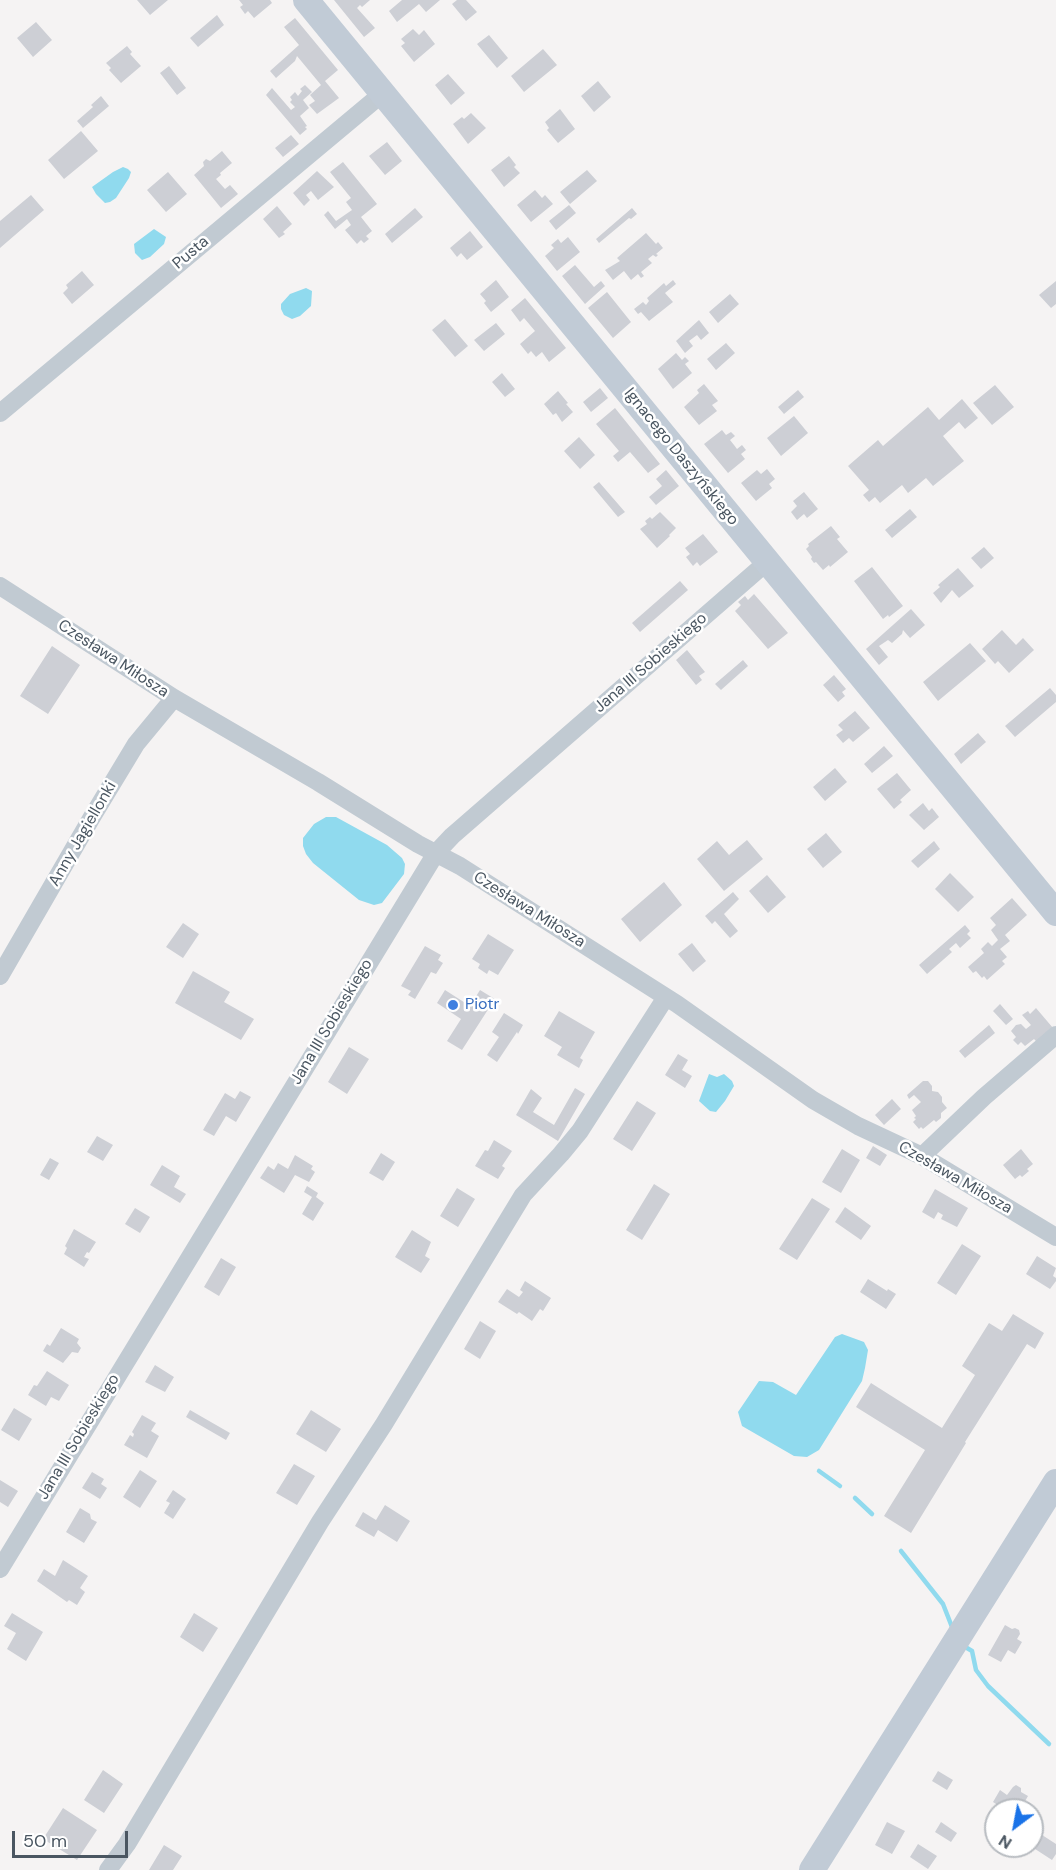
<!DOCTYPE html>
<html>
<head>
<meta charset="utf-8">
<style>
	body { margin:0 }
	#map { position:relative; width:1056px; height:1870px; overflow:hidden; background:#f5f3f3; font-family:"DM Sans",sans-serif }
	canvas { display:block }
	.north { position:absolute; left:984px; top:1798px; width:60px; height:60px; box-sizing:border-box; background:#fff; border:2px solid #b7bbc0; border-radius:50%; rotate:212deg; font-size:16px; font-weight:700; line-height:24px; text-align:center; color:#4a5661 }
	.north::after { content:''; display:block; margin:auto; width:21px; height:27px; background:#1a73e8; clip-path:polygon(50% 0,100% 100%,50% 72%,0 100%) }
	.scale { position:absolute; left:12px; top:1831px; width:116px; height:27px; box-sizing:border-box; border:3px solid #4a5661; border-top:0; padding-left:8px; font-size:18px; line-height:21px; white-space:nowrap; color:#4a5661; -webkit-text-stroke:4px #fff; paint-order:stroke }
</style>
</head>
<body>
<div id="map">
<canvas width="1056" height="1870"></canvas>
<div class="north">N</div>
<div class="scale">50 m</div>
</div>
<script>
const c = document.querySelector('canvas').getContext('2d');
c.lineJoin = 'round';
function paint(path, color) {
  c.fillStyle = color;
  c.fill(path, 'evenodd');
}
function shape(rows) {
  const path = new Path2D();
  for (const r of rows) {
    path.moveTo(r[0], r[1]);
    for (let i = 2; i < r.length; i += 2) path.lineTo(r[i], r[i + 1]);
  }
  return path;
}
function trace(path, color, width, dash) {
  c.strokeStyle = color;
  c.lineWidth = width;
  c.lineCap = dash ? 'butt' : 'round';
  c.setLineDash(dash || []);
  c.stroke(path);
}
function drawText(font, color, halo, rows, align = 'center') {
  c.font = font + ' "DM Sans",sans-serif';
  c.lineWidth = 5;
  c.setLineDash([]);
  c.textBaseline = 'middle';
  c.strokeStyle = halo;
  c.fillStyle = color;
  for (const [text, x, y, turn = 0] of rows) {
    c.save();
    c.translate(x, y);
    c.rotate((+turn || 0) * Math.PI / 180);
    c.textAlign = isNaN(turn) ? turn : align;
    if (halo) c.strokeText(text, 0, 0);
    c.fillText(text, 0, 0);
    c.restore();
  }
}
paint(shape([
	[123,167,128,169,131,172,129,178,116,198,110,202,105,203,96,194,92,187,113,172],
	[154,229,166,237,164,244,150,257,142,260,135,253,134,244],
	[306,288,312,291,311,306,300,316,292,319,284,315,281,309,281,304,290,294],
	[326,817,336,817,387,845,402,858,405,864,404,874,382,903,374,905,359,900,313,863,306,854,303,846,303,838,314,824],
	[709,1074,717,1077,724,1074,732,1081,734,1086,725,1101,716,1112,710,1111,699,1101],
	[842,1334,864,1342,868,1350,865,1368,862,1381,819,1450,807,1457,794,1456,742,1426,738,1412,759,1381,773,1382,796,1395,835,1337]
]), '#90daee');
trace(shape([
	[819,1471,840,1486],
	[855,1498,872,1514],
	[901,1551,943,1604,952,1627],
	[967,1648,972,1651,976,1670,988,1686,1049,1744]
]), '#90daee', 4.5);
paint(shape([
	[137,0,168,0,150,15],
	[239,0,270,0,272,3,254,18,248,11,245,14,240,7,243,5],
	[334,0,370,0,362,7,360,5,357,8,375,28,364,37],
	[402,0,440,0,426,12,419,4,397,22,389,11],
	[457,0,466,0,477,12,466,21,452,4],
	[217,15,224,25,198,47,190,38],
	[295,18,338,70,325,81,339,98,317,114,309,105,315,101,310,95,321,85,297,56,295,61,276,78,270,71,299,45,284,27],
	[36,22,52,40,33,57,17,38],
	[413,29,419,35,424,30,435,44,414,62,401,46,405,43,401,39],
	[489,35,508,58,497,68,477,44],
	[127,46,132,52,130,54,141,66,121,83,109,70,111,68,106,63],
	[543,49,557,65,524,92,511,76],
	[169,66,186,88,177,95,160,73],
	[448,74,465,93,451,105,435,85],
	[598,81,611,97,594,112,581,96],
	[305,85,312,92,303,100,309,108,300,116,307,126,305,127,307,129,300,135,266,95,272,88,291,110,295,107,290,102,292,100,290,97,295,92,298,96,302,91,300,89],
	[101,96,109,106,83,128,77,121,93,107,91,105],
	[560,109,575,129,558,143,547,130,549,128,545,122],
	[471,113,486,128,468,144,453,124,462,117,464,119],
	[81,131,98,151,64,179,48,160],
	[291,135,299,144,283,157,275,148],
	[387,142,402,161,385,175,369,156],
	[222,151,232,163,220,173,221,175,216,179,225,189,230,185,238,194,221,208,194,175,204,166,203,162,206,159,210,161],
	[509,156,516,165,514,167,520,173,504,187,491,170],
	[343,162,377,204,361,217,372,231,366,236,369,239,364,243,361,240,357,244,345,230,351,225,347,219,335,229,324,215,328,211,336,221,352,210,346,202,351,198,330,172],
	[587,170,597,181,570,204,560,192],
	[317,171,334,187,318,200,311,191,306,195,310,200,304,206,293,193],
	[168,172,187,194,166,212,147,190],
	[535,190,542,198,545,195,553,204,531,222,517,205],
	[31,195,44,210,0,248,0,221],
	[569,205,576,213,556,230,549,221],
	[277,206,292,224,283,232,285,234,279,238,263,219],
	[415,208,423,217,392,243,385,234],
	[632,208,637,214,631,219,629,218,599,243,596,239],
	[470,231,483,247,467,260,461,253,457,257,450,248],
	[646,233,656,244,658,242,663,248,656,254,658,255,656,257,653,255,648,259,652,263,641,272,644,276,641,278,638,274,631,280,624,271,613,280,605,270,620,261,617,258],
	[568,237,580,252,557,271,545,256,554,248,551,245,558,239,561,243],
	[575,265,594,287,601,281,605,286,585,304,562,276],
	[82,271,94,285,72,304,63,293,68,288,66,285],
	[496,280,509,297,491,312,484,303,486,301,480,294],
	[673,280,676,284,665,293,673,302,649,321,641,312,638,314,634,309,643,302,646,305,649,301,647,298,664,283,666,286],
	[1056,281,1056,304,1051,308,1039,295],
	[607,292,631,322,613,338,588,308],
	[730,294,739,304,718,323,709,312],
	[525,298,566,348,549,362,542,352,536,357,531,351,528,354,520,344,535,331,524,318,520,322,511,310],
	[445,319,468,346,455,357,432,330],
	[699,320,709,333,701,340,697,335,689,341,693,346,685,353,676,341],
	[496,323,505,334,484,351,474,340],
	[726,343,735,353,716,370,707,359],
	[676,353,682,360,685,357,689,361,685,364,692,373,673,389,658,369],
	[502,373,515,389,505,397,492,382],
	[704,384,718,401,712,405,717,411,699,425,684,407,699,393,697,390],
	[995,385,1014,407,992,425,973,403],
	[600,388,608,398,591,412,583,402],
	[798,390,804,397,784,414,778,407],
	[558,391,568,403,566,404,573,412,562,422,556,413,553,415,544,404],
	[962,399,978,418,965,429,959,422,943,436,964,461,933,486,926,478,908,493,902,485,880,503,875,497,869,502,863,495,869,490,848,466,878,440,883,446,928,407,939,420],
	[615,408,660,464,648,473,630,452,618,462,613,456,619,451,596,424],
	[794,416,808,433,781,456,767,438],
	[722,430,726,435,731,432,735,436,730,440,734,445,737,449,742,445,746,450,741,454,745,459,728,473,704,444],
	[579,437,595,455,580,469,564,451],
	[767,469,775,479,769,484,772,488,756,501,741,483,757,470,761,474],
	[666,470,679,486,656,505,649,497,662,486,656,479],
	[599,482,625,512,618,517,593,487],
	[804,492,818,509,807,518,804,514,797,520,791,512,797,506,793,501],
	[910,509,917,517,892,538,885,530],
	[660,512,676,528,669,535,670,536,657,548,640,529,647,524,645,521,650,517,652,519],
	[831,526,840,537,837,539,848,552,830,567,829,565,823,570,816,562,814,563,811,559,812,557,806,549,809,546,808,544],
	[703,534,718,552,700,566,697,562,693,566,686,557,690,554,685,548],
	[984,547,994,558,981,569,971,558],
	[872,567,903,606,889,617,888,615,883,619,854,581],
	[958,568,974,586,959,598,952,590,941,603,933,593,940,587,938,585],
	[680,581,688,590,640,632,632,623],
	[754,594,788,633,768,649,735,611,741,605,738,602,745,596,748,600],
	[911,609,925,625,910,638,903,630,902,634,892,643,888,640,879,646,888,657,879,665,866,649],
	[1002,630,1016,645,1023,638,1034,650,1009,673,998,661,995,664,982,649],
	[970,643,986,661,938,701,923,682],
	[52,646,80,665,48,714,20,696],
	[687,650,705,672,699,676,702,680,696,685,676,660],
	[743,660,748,666,721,690,715,684],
	[834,675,846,689,842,692,845,696,838,702,823,685],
	[1050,688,1056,695,1056,702,1015,737,1005,726],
	[855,711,870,728,853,742,849,738,843,743,836,735,843,730,838,725],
	[978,733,986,742,961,764,954,754],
	[884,746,893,756,872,773,864,764],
	[835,768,847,782,825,801,813,787],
	[897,773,911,790,900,800,902,802,894,809,877,789],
	[923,803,929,811,932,808,939,817,924,830,909,815],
	[826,833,842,852,823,868,807,849],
	[747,840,763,859,724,891,697,859,717,841,729,855],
	[934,841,940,849,918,868,911,861],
	[950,873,974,897,958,912,935,889],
	[767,875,786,897,768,913,749,891],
	[664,882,682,905,640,942,621,919],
	[733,892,739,899,724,914,738,931,730,938,715,921,712,924,705,916],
	[1012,898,1027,915,1005,935,1010,941,1000,949,1007,957,1002,961,1005,964,987,980,984,976,982,978,976,971,973,973,968,967,984,953,981,949,988,942,992,946,998,940,991,930,996,925,990,918],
	[183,923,199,934,183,958,166,947],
	[965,925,970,931,967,934,971,938,960,948,956,943,949,949,952,952,927,974,919,965],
	[488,934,514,950,498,975,489,970,487,974,478,968,480,964,472,959],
	[692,943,706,961,693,972,678,954],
	[425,946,441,955,438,960,443,963,436,974,431,972,415,999,408,995,411,991,401,986],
	[193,971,230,992,224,1002,254,1019,241,1040,175,1003],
	[445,990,470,1006,480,990,498,1001,492,1010,489,1008,462,1050,447,1041,461,1019,437,1003],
	[1000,1004,1013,1019,1006,1025,993,1011],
	[1036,1008,1053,1028,1037,1042,1034,1039,1025,1046,1021,1042,1018,1045,1013,1040,1016,1037,1011,1031,1016,1025,1021,1024,1026,1029,1031,1025,1022,1015,1028,1011,1030,1014],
	[559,1011,595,1032,580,1058,583,1060,579,1068,557,1055,562,1047,544,1036],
	[504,1013,523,1025,518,1034,517,1032,497,1062,487,1055,499,1037,492,1032],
	[989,1025,995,1033,965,1058,959,1051],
	[349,1047,369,1059,347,1094,328,1082],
	[678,1054,688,1060,682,1070,692,1076,685,1088,665,1075],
	[923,1081,928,1081,932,1086,932,1091,938,1092,942,1097,942,1102,947,1108,941,1113,941,1118,936,1122,934,1120,923,1129,921,1127,919,1129,913,1122,916,1119,914,1118,916,1116,912,1110,921,1102,914,1095,909,1099,907,1095],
	[575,1088,585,1094,558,1141,516,1115,531,1089,542,1098,533,1112,554,1125],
	[240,1091,251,1097,236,1122,226,1116,214,1136,203,1130,225,1093,235,1099],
	[892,1099,901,1109,884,1125,875,1115],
	[637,1101,656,1113,632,1151,613,1139],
	[97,1136,113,1145,103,1161,87,1152],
	[494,1140,512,1151,502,1166,505,1168,498,1179,475,1166,485,1150,488,1151],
	[873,1146,887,1155,880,1166,866,1158],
	[842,1149,860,1160,841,1193,822,1182],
	[1021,1149,1033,1164,1027,1169,1029,1171,1022,1177,1020,1175,1015,1179,1003,1165],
	[381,1153,395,1162,383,1181,369,1173],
	[295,1155,313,1166,311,1169,315,1172,309,1182,295,1175,284,1193,260,1178,268,1166,274,1170,278,1163,288,1169],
	[50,1158,59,1163,49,1180,40,1175],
	[162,1165,180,1176,174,1187,186,1194,180,1203,150,1185],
	[654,1184,670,1194,642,1240,626,1230],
	[307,1186,318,1193,316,1197,324,1203,313,1221,302,1214,312,1197,304,1192],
	[457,1188,475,1199,458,1227,440,1216],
	[935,1189,968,1208,957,1227,941,1219,943,1215,938,1212,934,1219,922,1212],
	[812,1198,830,1209,797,1260,779,1249],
	[845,1207,871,1226,861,1240,835,1222],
	[135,1208,150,1217,140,1233,125,1224],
	[74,1229,96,1242,89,1253,87,1252,84,1257,89,1259,84,1267,64,1254,67,1248,65,1246],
	[412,1230,431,1242,425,1256,430,1259,421,1273,395,1257],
	[962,1244,981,1256,956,1295,937,1283],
	[1037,1256,1056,1268,1053,1276,1056,1278,1056,1281,1050,1289,1026,1274],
	[221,1258,236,1267,219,1296,204,1287],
	[868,1279,887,1291,888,1289,896,1294,886,1309,860,1292],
	[525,1281,551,1298,543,1311,540,1309,532,1321,519,1312,517,1314,498,1302,507,1289,519,1297,523,1292,520,1290],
	[1013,1314,1044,1333,1035,1349,1027,1344,965,1442,966,1443,911,1533,884,1516,925,1450,856,1407,871,1383,942,1428,975,1375,962,1366,989,1323,1002,1331],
	[480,1321,496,1331,480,1359,464,1349],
	[61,1328,79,1339,77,1343,81,1348,78,1353,72,1352,63,1363,43,1351,47,1344,50,1346],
	[155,1365,174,1377,165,1392,145,1382],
	[47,1371,69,1385,59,1401,51,1397,46,1406,28,1395,34,1385,37,1386],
	[14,1408,32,1419,19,1441,1,1430],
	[190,1410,230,1433,226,1440,186,1417],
	[311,1410,341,1429,326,1452,296,1434],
	[142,1415,156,1423,151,1431,159,1436,147,1458,124,1445,130,1435,133,1437,134,1434,132,1432],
	[294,1464,315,1476,297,1505,276,1493],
	[140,1470,157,1481,140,1508,123,1497],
	[92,1472,104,1479,101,1484,107,1488,100,1499,82,1488],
	[0,1480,18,1491,8,1507,0,1502],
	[173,1490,186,1499,173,1519,164,1513,170,1503,166,1501],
	[385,1505,410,1521,397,1542,378,1530,374,1537,355,1526,363,1512,376,1520],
	[80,1508,90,1514,91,1519,97,1522,84,1543,66,1532],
	[63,1560,88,1576,80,1588,85,1592,77,1605,69,1600,67,1602,37,1581,44,1569,55,1576],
	[12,1613,43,1632,26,1661,7,1649,16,1633,4,1626],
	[194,1613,218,1628,203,1652,180,1637],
	[1005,1625,1012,1629,1015,1628,1019,1630,1020,1634,1017,1639,1022,1642,1015,1654,1008,1650,1001,1662,988,1655],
	[103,1770,123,1784,104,1813,84,1800],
	[938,1771,953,1780,947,1790,932,1781],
	[1016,1785,1021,1788,1021,1792,1028,1796,1020,1810,1005,1810,993,1802,1000,1790,1007,1795,1013,1787],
	[63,1808,97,1830,77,1860,43,1839],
	[887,1822,905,1831,892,1854,875,1845],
	[941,1822,957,1833,951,1842,935,1832],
	[1039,1833,1056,1844,1056,1854,1052,1860,1032,1847],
	[918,1844,937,1856,928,1869,910,1857],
	[164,1845,182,1856,173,1870,149,1870]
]), '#cdcfd5');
trace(shape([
	[0,413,383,93],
	[0,586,174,698,318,782,418,844,460,866,677,1004,813,1100,858,1126,922,1156,1056,1237],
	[0,976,92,817,136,744,174,698],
	[922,1156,984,1097,1056,1035],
	[0,1569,436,853,452,836,767,562],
	[108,1870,127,1844,320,1522,384,1424,523,1195,561,1154,580,1131,666,997]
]), '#c1cad2', 18);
trace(shape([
	[306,0,1056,913],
	[812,1870,1056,1482]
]), '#c1cbd6', 26);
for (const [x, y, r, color] of [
	[453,1005,6,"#3f7fe0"]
]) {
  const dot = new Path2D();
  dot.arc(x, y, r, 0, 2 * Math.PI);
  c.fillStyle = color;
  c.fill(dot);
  trace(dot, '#fff', 2);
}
drawText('16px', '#4a5661', '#fff', [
	["Pusta",191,253,-40],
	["Ignacego Daszyńskiego",681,457,51],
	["Czesława Miłosza",113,659,33],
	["Jana III Sobieskiego",651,663,-41],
	["Anny Jagiellonki",83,834,-60],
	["Czesława Miłosza",529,910,32],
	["Jana III Sobieskiego",332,1022,-59],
	["Czesława Miłosza",955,1178,30],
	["Jana III Sobieskiego",79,1437,-59]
]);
drawText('16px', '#366cbe', '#fff', [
	["Piotr",465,1005]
], 'left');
</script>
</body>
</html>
